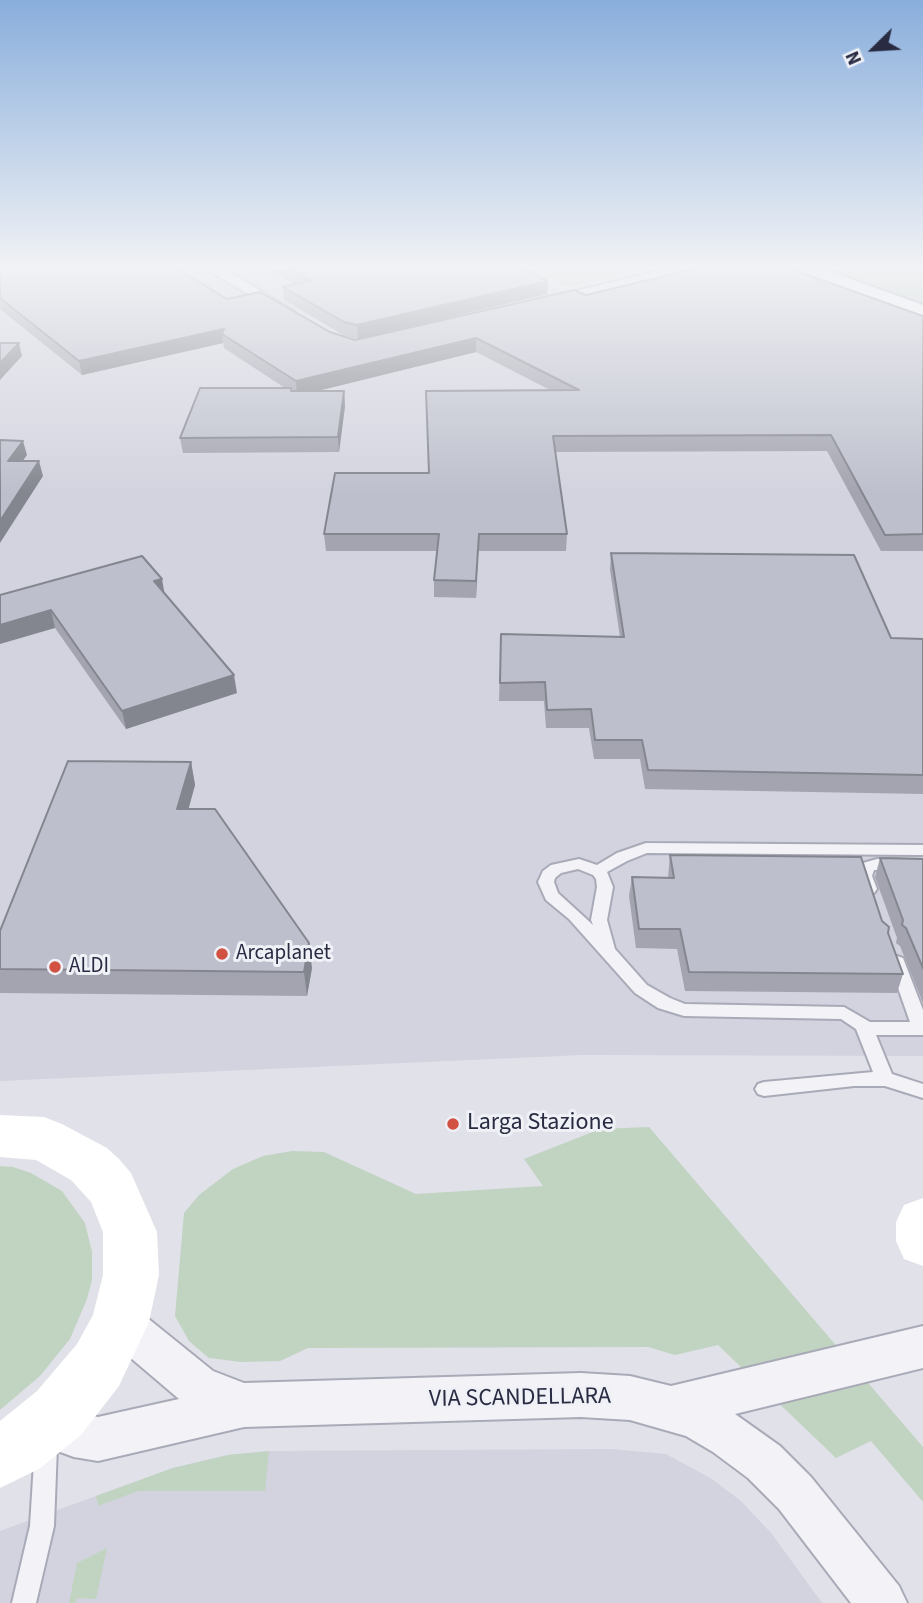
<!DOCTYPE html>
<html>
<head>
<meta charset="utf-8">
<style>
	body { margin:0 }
	#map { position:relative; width:923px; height:1603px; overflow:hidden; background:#e0e1e9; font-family:"Source Sans 3",sans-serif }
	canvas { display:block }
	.north { position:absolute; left:839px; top:14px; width:70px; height:70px; -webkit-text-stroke:5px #eff1f7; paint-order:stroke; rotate:246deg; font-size:19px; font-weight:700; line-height:28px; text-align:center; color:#282b41 }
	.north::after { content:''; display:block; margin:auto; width:24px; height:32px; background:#282b41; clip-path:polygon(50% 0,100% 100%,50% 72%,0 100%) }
</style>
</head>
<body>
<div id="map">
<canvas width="923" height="1603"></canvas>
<div class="north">N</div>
</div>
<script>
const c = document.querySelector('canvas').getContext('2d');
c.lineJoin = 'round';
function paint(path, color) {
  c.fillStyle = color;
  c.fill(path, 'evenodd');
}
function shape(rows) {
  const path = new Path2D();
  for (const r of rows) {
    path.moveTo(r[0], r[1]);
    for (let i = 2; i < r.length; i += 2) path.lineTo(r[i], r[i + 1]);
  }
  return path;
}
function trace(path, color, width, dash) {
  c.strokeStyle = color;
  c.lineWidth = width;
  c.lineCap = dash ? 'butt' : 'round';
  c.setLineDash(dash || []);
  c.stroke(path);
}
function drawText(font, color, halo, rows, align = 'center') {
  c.font = font + ' "Source Sans 3",sans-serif';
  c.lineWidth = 6;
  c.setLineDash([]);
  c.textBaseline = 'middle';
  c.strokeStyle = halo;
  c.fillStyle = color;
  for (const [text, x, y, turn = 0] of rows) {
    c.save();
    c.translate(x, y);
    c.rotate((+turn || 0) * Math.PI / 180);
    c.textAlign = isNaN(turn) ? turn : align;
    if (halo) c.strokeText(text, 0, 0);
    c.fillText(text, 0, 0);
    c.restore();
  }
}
paint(shape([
	[0,269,514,269,574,296,681,269,824,269,923,302,923,1056,582,1055,0,1081],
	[611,1449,666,1454,712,1479,741,1501,772,1534,822,1603,0,1603,0,1531,173,1468,228,1455,269,1451]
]), '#d2d3de');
paint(shape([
	[526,269,645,269,574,286,562,285],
	[824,269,923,269,923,302,921,302],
	[649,1127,923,1447,923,1502,871,1441,836,1458,718,1345,675,1355,648,1347,308,1348,280,1361,241,1362,209,1358,189,1341,175,1316,184,1213,199,1195,233,1169,263,1156,292,1151,324,1152,416,1194,543,1186,524,1159,600,1129],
	[0,1166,13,1167,31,1173,62,1191,85,1223,92,1252,92,1280,87,1299,70,1339,40,1376,0,1410],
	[269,1451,265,1491,138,1491,98,1506,96,1496,173,1468,228,1455],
	[107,1548,96,1599,77,1598,76,1603,69,1603,77,1563]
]), '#c1d3c1');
const lane = shape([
	[646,843,923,845,923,855,647,853,627,861,607,872,613,887,607,920,615,949,647,985,670,998,685,1004,844,1007,870,1022,910,1022,889,962,891,958,897,956,903,958,923,1010,923,1035,876,1035,892,1074,923,1084,923,1098,885,1086,854,1086,764,1096,758,1094,755,1089,758,1084,764,1082,873,1072,856,1029,841,1019,684,1016,658,1008,635,993,569,919,546,900,538,882,543,871,551,865,579,859,597,865,617,853,646,843],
	[578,869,593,875,596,879,597,887,591,920,593,925,558,893,554,882,555,878,561,873,578,869],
	[877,859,923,860,923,870,874,870,872,876,877,889,874,893,869,894,864,893,858,876,861,867,863,863,877,859],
	[46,1435,54,1438,57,1446,54,1526,36,1603,12,1603,30,1526,35,1446,38,1438,46,1435]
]);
const street = shape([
	[206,269,224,269,294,311,287,315,282,314,206,269],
	[666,269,691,269,548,306,541,302,543,299,666,269],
	[120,1302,135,1308,213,1371,244,1383,581,1373,630,1376,671,1386,923,1326,923,1368,735,1414,780,1446,811,1477,899,1586,907,1603,851,1603,779,1509,748,1478,713,1452,686,1436,630,1420,581,1417,244,1427,98,1461,74,1457,30,1441,24,1425,30,1409,46,1403,74,1413,98,1417,179,1399,105,1336,99,1322,105,1308,120,1302]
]);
const primary = shape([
	[795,269,823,269,923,305,923,318,797,273,795,269]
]);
trace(lane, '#a9aab7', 4);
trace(street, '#a9aab7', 4);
trace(primary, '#9fa2b5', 4);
paint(lane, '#f3f3f7');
paint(street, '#f3f3f7');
paint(shape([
	[0,1115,44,1117,62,1124,107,1148,119,1159,131,1173,157,1232,159,1275,149,1322,119,1386,81,1435,39,1469,0,1488,0,1421,37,1391,77,1344,93,1315,103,1275,103,1232,91,1202,71,1180,36,1160,0,1157,0,1115],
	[923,1198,923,1266,904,1259,896,1241,896,1222,904,1205,923,1198]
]), '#fff');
paint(primary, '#fff');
paint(shape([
	[0,269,227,299,355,340,586,295,923,316,923,551,881,551,827,451,555,452,567,534,566,551,478,551,476,598,434,597,434,580,437,551,326,551,324,534,429,473,550,390,476,352,317,391,344,391,345,406,339,452,183,453,180,438,285,388,224,348,223,343,82,375,0,309],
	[268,269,524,269,548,281,547,294,358,339,345,336,284,300,283,287,295,285],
	[611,553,891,638,923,639,923,794,645,789,640,759,594,759,589,728,546,728,544,701,499,701,501,634,620,637,610,570],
	[164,593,237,693,126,729,55,628,0,595],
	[191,762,195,785,188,809,312,968,307,996,0,993,0,931],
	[670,855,882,921,903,974,897,993,685,991,677,949,636,948,629,896,632,877,668,877],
	[880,858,923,859,923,1003,900,946,896,943,897,938,875,877]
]), '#a3a4af');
paint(shape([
	[548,281,547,294,358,339,357,325],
	[224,329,222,334,223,343,82,375,79,361],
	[476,338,476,352,297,396,296,381],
	[19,343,22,356,0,380,0,363],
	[344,391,345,406,339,452,338,437],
	[23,441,27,455,12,476,8,461],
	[39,461,43,476,0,543,0,521],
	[479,534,478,551,476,598,476,581],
	[162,579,165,596,154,581],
	[51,610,55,628,0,644,0,625],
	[234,675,237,693,126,729,122,711],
	[191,762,195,785,182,833,177,809],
	[309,943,312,968,307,996,304,972]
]), '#84868f');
const building = shape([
	[0,269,178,269,227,299,260,292,330,332,355,340,574,290,586,295,694,269,791,269,923,316,923,534,885,535,831,435,553,436,567,534,479,534,476,581,434,580,439,534,324,534,335,473,429,473,426,391,579,390,476,338,296,381,222,334,224,329,79,361,0,298,0,269],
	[289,269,524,269,548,281,357,325,344,322,283,287,311,281,289,269],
	[0,343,19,343,0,363,0,343],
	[200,388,291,388,291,391,344,391,338,437,180,438,200,388],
	[0,440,23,441,8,461,39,461,0,521,0,440],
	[611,553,854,555,891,638,923,639,923,775,648,770,642,740,595,740,591,709,547,710,545,682,500,683,501,634,624,637,611,553],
	[142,556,162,579,154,581,234,675,122,711,51,610,0,625,0,595,142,556],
	[68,761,191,762,177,809,215,809,309,943,304,972,0,969,0,931,68,761],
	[670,855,861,857,882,921,889,927,888,933,903,974,689,972,680,929,639,929,632,877,674,878,670,855],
	[880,858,923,859,923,968,906,928,902,925,903,920,880,858]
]);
paint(building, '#bdbfcc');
trace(building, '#84868f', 2);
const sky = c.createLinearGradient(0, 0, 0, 494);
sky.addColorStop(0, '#89aedc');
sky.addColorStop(0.54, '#f1f2f5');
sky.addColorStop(1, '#f1f2f500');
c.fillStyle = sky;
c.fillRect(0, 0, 923, 494);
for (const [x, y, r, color] of [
	[222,954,7,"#d15142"],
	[55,967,7,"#d15142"],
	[453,1124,7,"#d15142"]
]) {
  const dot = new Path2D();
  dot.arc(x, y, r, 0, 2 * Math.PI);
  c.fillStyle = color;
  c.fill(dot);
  trace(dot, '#eff1f7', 2.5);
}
drawText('21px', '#282b41', '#eff1f7', [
	["Arcaplanet",236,954],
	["ALDI",69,967]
], 'left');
drawText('24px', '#282b41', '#eff1f7', [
	["Larga Stazione",467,1124]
], 'left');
drawText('24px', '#282b41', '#eff1f7', [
	["VIA SCANDELLARA",520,1399,-1]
]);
</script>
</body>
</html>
